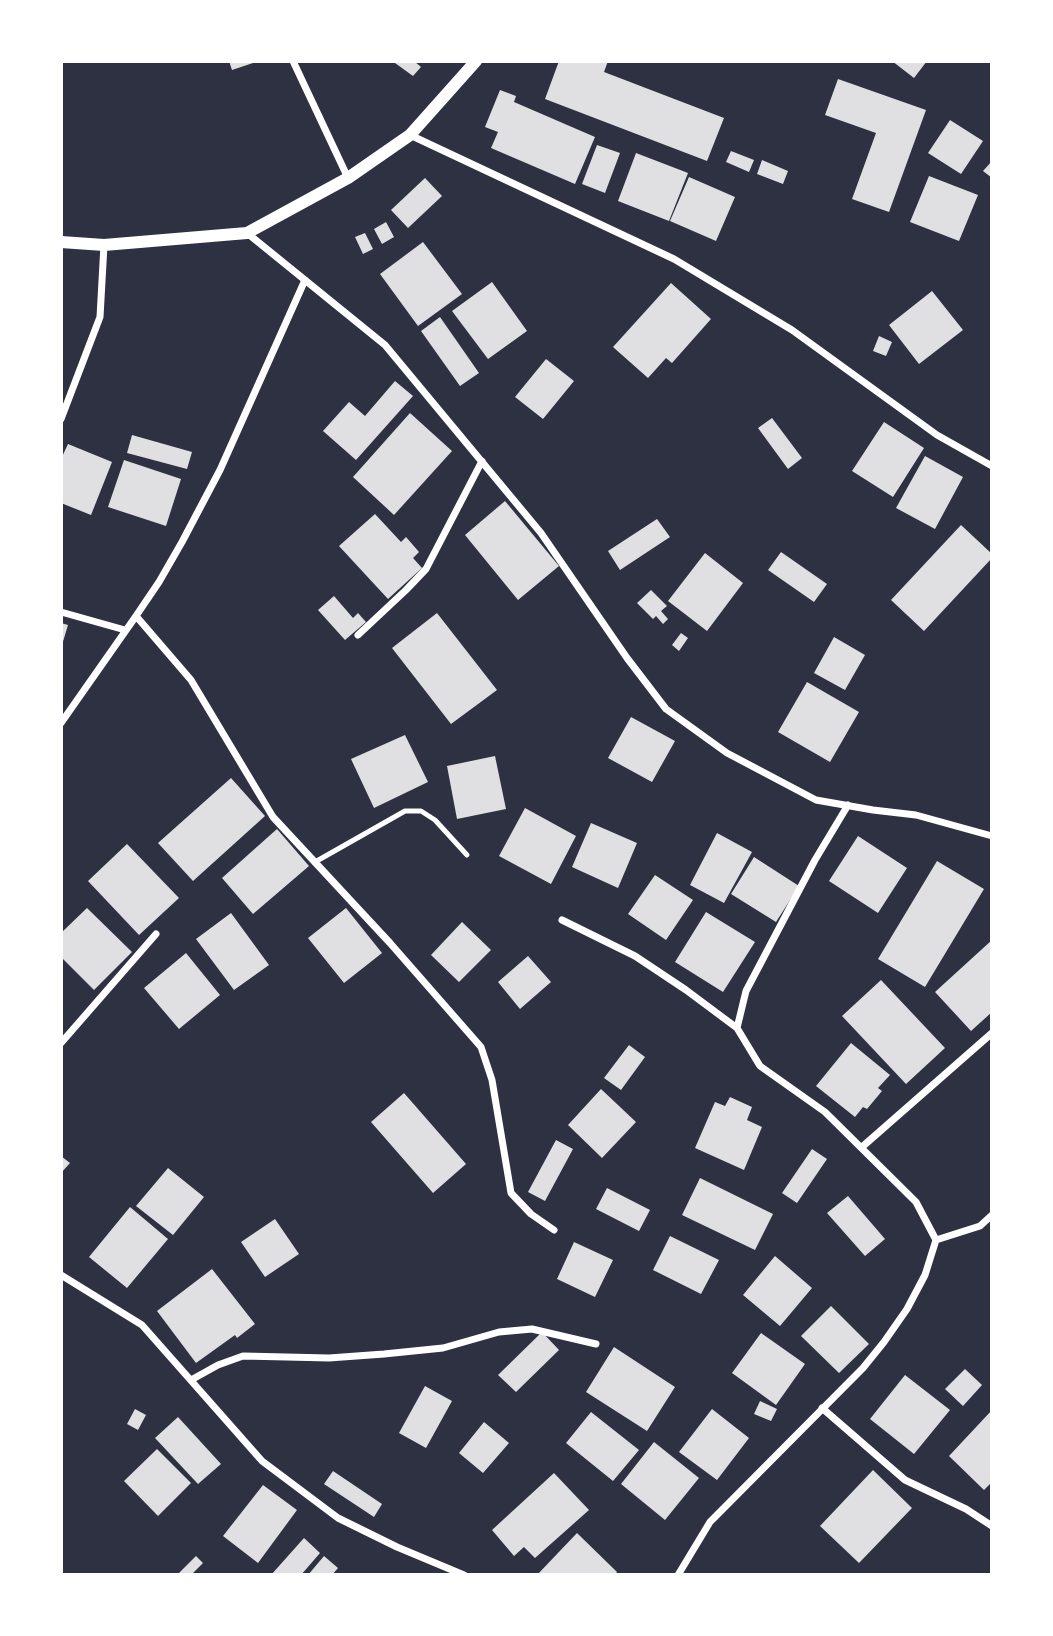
<!DOCTYPE html>
<html>
<head>
<meta charset="utf-8">
<style>
	body { margin:0 }
	#map { position:relative; width:1053px; height:1636px; overflow:hidden; background:#2d3142; font-family:Merriweather,serif }
	canvas { display:block }
	.frame { position:absolute; inset:0; border:63px solid #fff; pointer-events:none }
</style>
</head>
<body>
<div id="map">
<canvas width="1053" height="1636"></canvas>
<div class="frame"></div>
</div>
<script>
const c = document.querySelector('canvas').getContext('2d');
c.lineJoin = 'round';
function paint(path, color) {
  c.fillStyle = color;
  c.fill(path, 'evenodd');
}
function shape(rows) {
  const path = new Path2D();
  for (const r of rows) {
    path.moveTo(r[0], r[1]);
    for (let i = 2; i < r.length; i += 2) path.lineTo(r[i], r[i + 1]);
  }
  return path;
}
function trace(path, color, width, dash) {
  c.strokeStyle = color;
  c.lineWidth = width;
  c.lineCap = dash ? 'butt' : 'round';
  c.setLineDash(dash || []);
  c.stroke(path);
}
paint(shape([
	[229,61,256,61,256,62,232,70],
	[396,61,414,61,421,67,413,76,395,63],
	[559,61,608,61,604,72,724,118,707,161,545,99],
	[892,61,927,61,914,78],
	[838,79,926,110,889,212,852,199,876,133,825,115],
	[500,90,516,96,514,102,595,137,575,184,491,148,498,132,485,127],
	[950,120,983,141,961,174,928,153],
	[597,145,620,153,605,193,582,184],
	[731,151,754,160,749,172,726,162],
	[636,153,688,173,669,221,618,201],
	[762,160,788,171,783,184,757,174],
	[992,161,992,178,983,171],
	[929,176,978,195,959,241,910,222],
	[689,177,735,197,716,241,670,221],
	[425,178,442,196,408,228,391,210],
	[386,222,394,237,382,244,374,229],
	[365,233,373,249,363,254,355,237],
	[423,242,462,294,418,326,380,274],
	[492,282,527,331,488,359,452,311],
	[671,283,711,319,672,363,666,358,648,378,613,347],
	[932,291,963,330,919,364,889,325],
	[440,317,479,373,460,386,421,331],
	[879,336,892,342,886,356,873,351],
	[546,359,574,381,543,419,515,397],
	[395,381,413,396,356,460,323,431,349,402,365,416],
	[410,413,452,451,394,515,353,477],
	[772,418,802,458,788,469,758,428],
	[884,422,924,448,893,497,852,471],
	[132,435,192,452,187,469,127,453],
	[68,444,112,462,91,515,61,503,61,459],
	[925,456,963,477,935,529,896,508],
	[124,460,181,479,166,526,108,507],
	[505,501,559,566,518,600,465,535],
	[375,514,401,542,406,537,419,552,413,558,422,568,388,599,339,546],
	[657,519,670,537,620,570,608,551],
	[961,525,992,554,992,558,924,631,891,600],
	[781,552,827,584,814,602,768,570],
	[705,553,743,583,707,631,668,601],
	[651,590,667,606,661,611,668,619,663,624,656,616,653,619,637,603],
	[334,596,353,618,358,613,366,622,345,640,318,610],
	[437,613,497,690,451,724,392,648],
	[61,623,68,625,62,645,61,644],
	[681,633,688,638,679,651,672,645],
	[834,637,865,655,845,690,814,673],
	[807,682,859,712,830,762,778,732],
	[631,717,675,741,652,782,608,758],
	[405,735,428,782,374,808,351,759],
	[495,756,506,809,457,819,447,766],
	[231,778,265,816,193,881,158,843],
	[525,808,576,836,551,884,499,856],
	[591,823,637,843,618,888,572,867],
	[277,829,309,866,253,914,222,878],
	[717,833,752,852,724,903,690,885],
	[858,836,907,868,878,913,829,881],
	[127,844,179,898,139,935,88,881],
	[754,857,799,886,776,922,731,894],
	[937,861,984,889,925,987,878,959],
	[655,875,693,900,666,940,628,914],
	[87,908,132,952,94,990,61,957,61,933],
	[346,908,382,953,344,983,308,938],
	[706,912,755,942,723,992,675,962],
	[231,913,269,965,234,990,196,939],
	[462,922,491,950,459,982,431,955],
	[992,940,992,1012,971,1031,935,992],
	[186,953,220,995,179,1029,144,988],
	[528,956,551,982,520,1009,498,982],
	[881,980,945,1048,906,1084,842,1016],
	[851,1043,890,1075,878,1088,882,1091,867,1109,863,1107,855,1117,816,1086],
	[629,1045,645,1057,621,1090,604,1078],
	[601,1089,636,1122,602,1158,568,1125],
	[404,1093,466,1164,433,1193,371,1122],
	[730,1097,752,1107,747,1120,762,1127,744,1170,695,1148,715,1102,725,1106],
	[556,1140,573,1149,545,1201,528,1192],
	[812,1149,827,1159,797,1203,782,1193],
	[61,1156,70,1163,61,1173],
	[168,1168,204,1197,173,1235,136,1206],
	[700,1178,773,1214,755,1250,682,1215],
	[607,1188,650,1210,639,1231,596,1209],
	[848,1196,885,1239,865,1256,827,1213],
	[130,1207,168,1239,127,1288,89,1257],
	[275,1219,299,1254,265,1277,241,1242],
	[670,1236,719,1260,701,1294,653,1270],
	[574,1242,613,1260,595,1297,557,1279],
	[775,1256,812,1288,780,1326,743,1295],
	[212,1269,255,1324,237,1338,235,1335,196,1363,157,1311],
	[831,1306,869,1344,839,1373,801,1336],
	[542,1332,559,1350,516,1392,498,1375],
	[761,1333,805,1364,776,1405,732,1373],
	[614,1347,675,1387,647,1431,586,1392],
	[965,1369,982,1385,963,1406,945,1389],
	[905,1375,950,1410,914,1454,870,1419],
	[425,1386,452,1401,426,1448,399,1433],
	[760,1401,777,1409,771,1421,754,1414],
	[135,1409,146,1415,138,1430,127,1424],
	[712,1409,749,1438,717,1480,679,1452],
	[992,1410,992,1482,984,1490,949,1456],
	[591,1412,639,1450,613,1481,566,1443],
	[178,1417,221,1464,198,1484,155,1438],
	[484,1422,509,1443,483,1473,459,1453],
	[654,1442,699,1478,665,1520,621,1484],
	[157,1449,191,1483,158,1516,124,1481],
	[873,1470,912,1508,859,1563,820,1526],
	[333,1471,382,1504,374,1517,324,1484],
	[554,1473,589,1510,535,1558,524,1547,514,1556,492,1530],
	[263,1485,297,1510,258,1563,223,1536],
	[577,1533,617,1572,615,1575,537,1575],
	[304,1538,320,1553,301,1575,271,1575],
	[196,1556,203,1563,191,1575,177,1575],
	[324,1556,338,1568,332,1575,308,1575]
]), '#e0e0e3');
trace(shape([
	[315,862,405,811,421,811,435,820,467,855]
]), '#fff', 5);
trace(shape([
	[293,61,348,178],
	[410,135,674,259,792,330,937,435,992,466],
	[247,233,385,345,541,533,627,658,666,709,727,753,816,800,873,810,916,815,992,836],
	[61,419,100,317,104,245],
	[61,612,125,630],
	[136,616,191,680,273,817,390,943,481,1047,492,1080,511,1193,531,1214,554,1230],
	[358,635,406,590,426,569,482,461],
	[61,723,136,616,159,582,182,542,220,470,305,280],
	[848,805,815,860,746,991,737,1028,760,1066,825,1112,916,1202,936,1240],
	[562,920,635,956,686,990,737,1028],
	[61,1043,156,934],
	[862,1147,992,1033],
	[61,1275,142,1325,262,1461,338,1518,397,1547,464,1575],
	[191,1380,218,1365,243,1356,329,1358,384,1354,443,1348,499,1332,532,1329,596,1344],
	[822,1408,905,1480,966,1509,992,1526],
	[678,1575,710,1522,863,1368,884,1342,907,1309,925,1275,936,1240,980,1226,992,1215]
]), '#fff', 7);
trace(shape([
	[61,242,104,245,247,233,348,178,410,135,476,61]
]), '#fff', 12);
</script>
</body>
</html>
